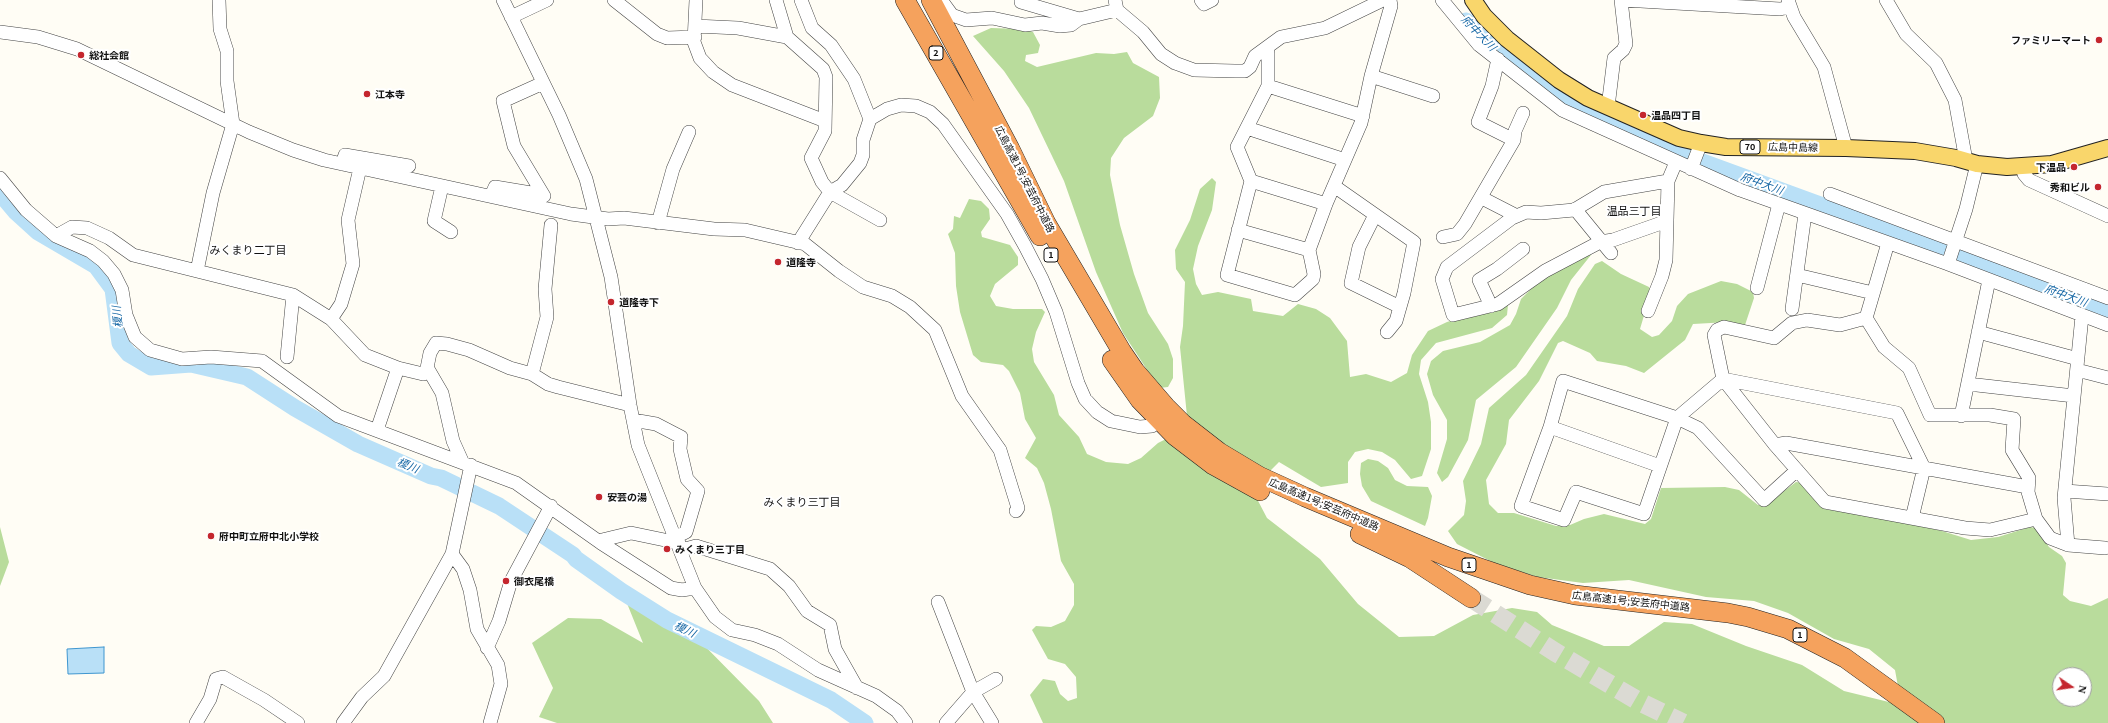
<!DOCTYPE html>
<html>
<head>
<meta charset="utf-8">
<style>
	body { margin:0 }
	#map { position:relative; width:2108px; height:723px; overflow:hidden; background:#fffdf5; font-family:Georgia,serif }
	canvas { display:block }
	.north { position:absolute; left:2052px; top:667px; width:40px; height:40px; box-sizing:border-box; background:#fff; border:1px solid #a0a0a0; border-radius:50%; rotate:103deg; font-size:11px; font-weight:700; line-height:16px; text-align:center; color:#111 }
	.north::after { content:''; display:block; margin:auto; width:14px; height:18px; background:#c4262e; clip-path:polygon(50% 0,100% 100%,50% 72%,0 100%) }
</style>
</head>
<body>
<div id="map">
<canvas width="2108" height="723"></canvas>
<div class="north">N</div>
</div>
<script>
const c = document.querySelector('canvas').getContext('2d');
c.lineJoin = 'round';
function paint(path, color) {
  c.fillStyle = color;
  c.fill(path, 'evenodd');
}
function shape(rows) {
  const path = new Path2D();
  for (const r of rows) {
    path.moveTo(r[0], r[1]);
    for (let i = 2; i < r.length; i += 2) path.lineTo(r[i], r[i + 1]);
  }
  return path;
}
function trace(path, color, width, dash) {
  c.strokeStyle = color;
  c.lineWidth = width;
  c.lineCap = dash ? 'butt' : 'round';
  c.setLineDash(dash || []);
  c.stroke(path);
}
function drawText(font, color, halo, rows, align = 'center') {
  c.font = font + ' Georgia,"Noto Sans JP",serif';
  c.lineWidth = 4;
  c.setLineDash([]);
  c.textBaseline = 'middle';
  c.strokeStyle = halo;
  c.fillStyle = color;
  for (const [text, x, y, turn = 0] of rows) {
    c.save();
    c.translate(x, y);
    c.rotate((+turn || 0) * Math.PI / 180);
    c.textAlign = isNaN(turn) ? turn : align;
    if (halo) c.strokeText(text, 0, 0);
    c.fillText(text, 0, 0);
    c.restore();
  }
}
paint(shape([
	[991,28,1021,29,1033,32,1040,45,1038,53,1026,55,1025,61,1037,67,1096,53,1114,54,1127,52,1133,63,1159,77,1160,98,1153,116,1124,138,1111,158,1110,175,1120,225,1134,274,1148,313,1168,344,1173,359,1173,378,1168,387,1159,388,1123,333,1096,272,1064,181,1029,108,1004,71,973,36],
	[1212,178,1216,182,1212,210,1198,246,1193,269,1196,284,1202,295,1218,292,1251,299,1253,311,1283,316,1298,304,1316,309,1330,318,1347,341,1350,377,1366,374,1391,382,1407,373,1412,355,1428,331,1447,322,1504,304,1508,305,1507,315,1492,328,1436,343,1421,360,1419,374,1428,402,1431,422,1431,449,1422,476,1411,479,1395,460,1382,452,1368,449,1355,452,1348,462,1348,483,1321,487,1279,462,1269,472,1218,442,1187,416,1180,347,1183,326,1185,282,1176,269,1175,250,1190,220,1200,189],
	[969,199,981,201,989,209,990,219,981,232,982,237,1010,245,1018,257,1018,265,995,284,990,296,996,306,1013,309,1042,309,1045,312,1036,332,1032,349,1034,362,1054,395,1059,415,1079,437,1087,454,1106,462,1128,464,1141,458,1158,443,1166,439,1256,497,1267,518,1320,559,1358,604,1399,637,1434,636,1473,615,1512,608,1537,612,1552,625,1604,646,1629,646,1664,622,1692,624,1746,646,1802,665,1844,691,1901,705,1927,723,1043,723,1030,695,1043,679,1055,681,1060,694,1068,701,1077,698,1076,677,1065,664,1048,659,1032,630,1036,626,1051,627,1065,621,1074,605,1074,584,1061,561,1051,509,1044,483,1037,468,1025,458,1036,438,1025,419,1020,393,1009,371,1003,365,981,362,973,355,960,312,956,286,955,253,948,234,953,229,954,216,960,218],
	[1589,252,1591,255,1571,280,1557,308,1516,367,1476,400,1468,440,1448,477,1442,482,1437,473,1447,439,1447,420,1433,395,1427,374,1431,361,1443,351,1480,342,1510,325,1516,314,1521,299,1538,282],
	[1602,261,1621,274,1649,287,1651,292,1640,329,1652,337,1659,335,1672,321,1677,306,1688,294,1721,281,1737,284,1753,292,1754,298,1745,325,1729,322,1693,324,1685,340,1644,373,1626,366,1597,361,1590,353,1563,341,1558,343,1539,381,1509,420,1506,444,1486,480,1489,504,1498,513,1514,513,1556,526,1570,525,1584,519,1604,514,1645,524,1651,519,1661,488,1725,487,1739,490,1758,505,1767,504,1796,482,1802,483,1824,509,1890,519,1942,531,1971,540,1998,537,2030,527,2036,528,2049,547,2062,556,2066,563,2063,595,2070,601,2091,606,2108,598,2108,723,1943,723,1899,692,1895,670,1869,649,1834,639,1788,613,1754,601,1706,597,1629,580,1583,583,1538,577,1496,564,1457,544,1448,531,1464,515,1466,501,1463,481,1481,444,1489,408,1526,375,1567,316,1578,289,1595,264],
	[2060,675,2084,675,2084,699,2060,699],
	[1368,459,1378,461,1388,468,1395,480,1407,486,1428,487,1432,496,1428,518,1425,526,1371,501,1362,486,1360,474,1361,463],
	[0,527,9,562,0,586],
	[618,581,688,629,759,701,773,723,557,723,539,717,553,688,532,643,568,618,601,619,643,643]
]), '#b9dc9c');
const water = shape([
	[104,647,104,673,68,674,67,649,104,647]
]);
paint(water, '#b9e0f7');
trace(water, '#3f96cf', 1);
trace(shape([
	[1466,21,1477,34,1530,79,1601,120,1675,152,2108,310],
	[0,193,16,212,38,232,96,266,113,289,120,343,129,354,151,367,191,364,247,377,295,408,358,444,431,476,441,478,499,506,573,555,576,559,621,591,667,620,831,700,865,723]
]), '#b9e0f7', 17);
trace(shape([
	[1471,598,1555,652,1640,702,1683,723]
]), '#dbdad3', 19, [19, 10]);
const minor = shape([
	[503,0,559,115,586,179,611,277,630,405,638,445,695,588,715,617,732,630,755,635,778,644,818,670,876,696,897,711,906,723],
	[614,0,657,34,667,38,695,37],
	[696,0,694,42,700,58,713,72,732,85,825,121],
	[776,0,787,37,823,69,826,77,825,131,811,158,822,182,830,192,880,220],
	[941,0,952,15,966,20,992,18,1025,25,1042,23,1060,26,1071,25,1079,19],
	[1021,0,1021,2,1079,19,1117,10],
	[1115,0,1117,10,1143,32,1161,54,1175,63,1194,70,1235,71,1245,71,1250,67,1255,56,1281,37,1325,28,1383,0],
	[1201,0,1204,4,1212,0],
	[1442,0,1479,45,1562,110,1740,190,1948,264,2108,325],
	[1623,0,1780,9,1790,7],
	[1788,0,1794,17,1824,67,1846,148],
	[1886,0,1906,34,1936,63,1955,100,1965,155,1963,160],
	[511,17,547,0],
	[695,26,738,28,787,37],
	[0,32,38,37,77,49,249,132,293,150,324,160,571,214,608,219,624,218,714,229,745,230,805,244,839,271,863,287,892,296,910,307,935,330,962,396,1000,450,1018,508,1016,511],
	[1265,49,1268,53,1268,86,1237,147,1251,181,1227,275,1295,295,1313,279,1314,274,1309,250,1326,204,1361,123,1371,76,1391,6,1390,0],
	[1371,76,1433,96],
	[543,83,503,101,514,146,544,196],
	[1268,86,1363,116],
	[1608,107,1614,58,1623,50,1626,44,1621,0],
	[870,119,887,109,901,105,916,106,930,112,943,124,1007,214,1025,246,1042,279,1056,312,1078,383,1085,399,1097,412,1111,421,1140,427,1152,426],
	[1247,128,1345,160],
	[1514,140,1515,131,1523,113],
	[342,164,345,155,409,166],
	[2022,167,2024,174,2029,180,2108,216],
	[1691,169,1701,143],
	[0,178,26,210,56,236,90,251,103,261,114,274,122,290,126,315,135,337,150,350,182,359,211,357,262,361,338,416,516,483,601,543,671,588,682,590,695,588],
	[1251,181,1326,204],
	[442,186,434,221,451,232],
	[1334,186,1414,242,1404,293,1396,321,1387,332],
	[1830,194,2108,298],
	[491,196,495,187,543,195],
	[1482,198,1517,216],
	[1575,209,1611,253],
	[1375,215,1359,247,1351,283,1400,307],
	[1667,221,1613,240,1600,242,1545,271,1498,304,1453,315,1442,279,1447,267,1512,218,1526,212,1541,213,1574,210,1604,192,1668,181],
	[658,223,673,169,689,132],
	[1238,230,1309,250],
	[56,236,72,227,87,228,109,238,133,255,293,295,331,319,365,355,398,368,423,374,426,373,430,353,436,343,447,344,469,350,510,368,532,374,548,384,558,387,630,405],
	[1443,237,1457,234,1465,224,1514,140,1478,122,1492,86,1498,59],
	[798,243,830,192,842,185,860,163,863,155,863,140,870,119,854,79,831,45,812,28,801,0],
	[1888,243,1866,318,1840,325,1807,320,1792,323,1774,338,1724,327,1717,330,1714,335,1723,379,1775,445,1825,502,1965,528,1990,530,2036,519],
	[1948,264,1966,209,1977,164],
	[197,271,213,193,233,124,227,81,227,51,220,29,219,0],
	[1797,275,1873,293],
	[1757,288,1779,204],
	[1491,306,1479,280,1497,269,1523,249],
	[1792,309,1805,214],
	[1648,311,1662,276,1666,260,1668,181,1676,162],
	[1866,318,1884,347,1909,368,1930,415,1990,415,2014,419,2012,450,2029,478,2028,492,2036,519,2050,538,2068,545,2105,548],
	[331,319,341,304,353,264,348,220,360,168],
	[1978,332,2078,359],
	[287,357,293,295],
	[428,369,442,393,453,441,462,461],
	[2077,370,2108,378],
	[532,374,547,317,545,289,551,225],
	[1968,384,2074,396],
	[1961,416,1989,280],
	[633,420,656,424,681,437,680,449,687,479,698,491,686,532,676,537],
	[1550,427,1660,466],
	[377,430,398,368],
	[1775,445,1786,443,2028,487],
	[1797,470,1764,500,1698,428,1677,418,1563,381,1550,427,1521,506,1564,520,1576,492,1644,514,1677,418,1723,379,1897,413,1924,468,1912,518],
	[2065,491,2108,494],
	[601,543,602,540,631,533,679,543],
	[2068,545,2064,498,2082,316],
	[682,550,696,546,770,569,789,586,807,611,830,625,835,649,857,688],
	[452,554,463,569,470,590,477,629,498,665,501,684,490,723],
	[938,602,973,692,992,723],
	[487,648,499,621,511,581,551,506],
	[196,723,210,699,216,679,223,677,264,700,298,723],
	[343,723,362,697,384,676,452,554,471,465],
	[946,723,973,692,996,679]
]);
const major = shape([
	[1473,0,1484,16,1507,39,1559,80,1588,98,1679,138,1701,143,1726,147,1846,148,1915,151,1956,158,1977,164,2007,167,2052,164,2108,148]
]);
const highway = shape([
	[905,0,1040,236],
	[931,0,1010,149,1046,223,1122,352,1135,371,1166,407,1183,424,1219,452,1259,476,1305,497,1448,557,1530,585,1575,595,1728,613,1748,617,1788,629,1845,658,1935,723],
	[1112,360,1140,400,1175,436,1213,465,1260,491],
	[1360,534,1410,558,1471,598]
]);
trace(minor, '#444', 14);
trace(major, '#222', 18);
trace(highway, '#222', 20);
trace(minor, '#fff', 13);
trace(major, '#f9d66b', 16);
trace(highway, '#f5a25d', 19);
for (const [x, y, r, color] of [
	[2099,40,4,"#c4262e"],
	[81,55,4,"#c4262e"],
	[367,94,4,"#c4262e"],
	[1643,115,4,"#c4262e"],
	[2074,167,4,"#c4262e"],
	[2098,187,4,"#c4262e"],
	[778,262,4,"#c4262e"],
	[611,302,4,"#c4262e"],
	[599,497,4,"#c4262e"],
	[211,536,4,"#c4262e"],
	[667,549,4,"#c4262e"],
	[506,581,4,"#c4262e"]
]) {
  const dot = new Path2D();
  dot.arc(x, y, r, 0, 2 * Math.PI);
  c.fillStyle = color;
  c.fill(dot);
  trace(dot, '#fff', 1.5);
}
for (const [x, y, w] of [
	[936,53,14],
	[1750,147,20],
	[1051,255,14],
	[1469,565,14],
	[1800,635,14]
]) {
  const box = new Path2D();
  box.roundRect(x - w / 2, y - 7, w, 14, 3);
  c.fillStyle = '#fff';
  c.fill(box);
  trace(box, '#111', 1);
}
drawText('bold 9px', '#111', null, [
	["2",936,53],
	["70",1750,147],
	["1",1051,255],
	["1",1469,565],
	["1",1800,635]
]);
drawText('bold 10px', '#111', '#fff', [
	["ファミリーマート",2091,40,"right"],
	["総社会館",89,55],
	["江本寺",375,94],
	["温品四丁目",1651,115],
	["下温品",2066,167,"right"],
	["秀和ビル",2090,187,"right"],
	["道隆寺",786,262],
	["道隆寺下",619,302],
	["安芸の湯",607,497],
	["府中町立府中北小学校",219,536],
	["みくまり三丁目",675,549],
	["御衣尾橋",514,581]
], 'left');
drawText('10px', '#111', '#fff', [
	["広島中島線",1793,147,1],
	["広島高速1号;安芸府中道路",1025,179,63],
	["広島高速1号;安芸府中道路",1324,504,23],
	["広島高速1号;安芸府中道路",1631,601,6]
]);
drawText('italic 11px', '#1768a6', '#fff', [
	["府中大川",1479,33,46],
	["府中大川",1762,183,20],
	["府中大川",2066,295,20],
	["榎川",117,317,-96],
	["榎川",408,465,22],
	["榎川",685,629,26]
]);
drawText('11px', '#111', '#fff', [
	["温品三丁目",1634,211],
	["みくまり二丁目",248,250],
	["みくまり三丁目",802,502]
]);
</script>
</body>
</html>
